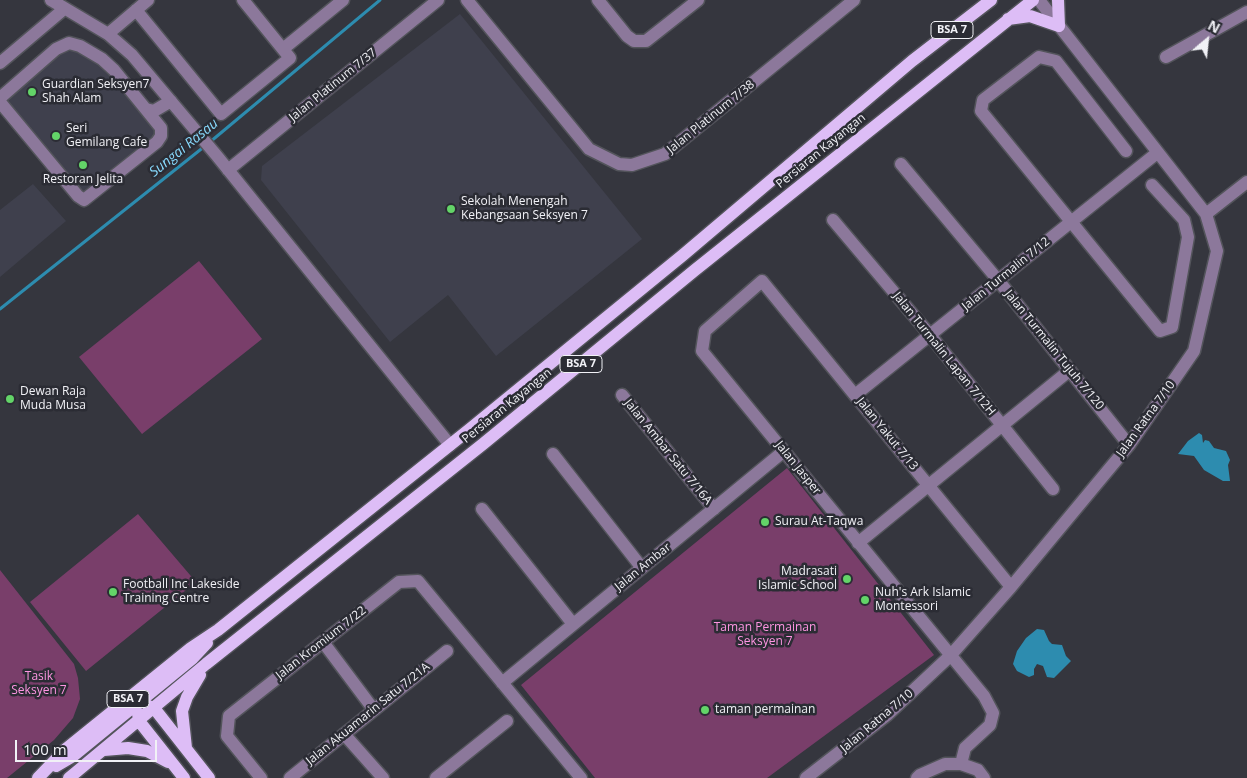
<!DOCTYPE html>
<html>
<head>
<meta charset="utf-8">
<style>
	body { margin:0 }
	#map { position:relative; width:1247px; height:778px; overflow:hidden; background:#35363e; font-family:"Open Sans",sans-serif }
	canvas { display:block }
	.north { position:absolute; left:1182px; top:15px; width:50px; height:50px; -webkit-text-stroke:4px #2b2c34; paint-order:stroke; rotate:28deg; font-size:14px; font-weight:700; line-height:20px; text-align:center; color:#f1f1f6 }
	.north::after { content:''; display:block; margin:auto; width:18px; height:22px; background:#f1f1f6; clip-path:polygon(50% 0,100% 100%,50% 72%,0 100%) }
	.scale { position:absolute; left:15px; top:740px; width:142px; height:22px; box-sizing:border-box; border:2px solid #f1f1f6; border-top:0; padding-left:6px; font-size:15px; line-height:18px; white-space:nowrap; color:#f1f1f6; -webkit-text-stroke:4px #2b2c34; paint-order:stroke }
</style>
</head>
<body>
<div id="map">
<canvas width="1247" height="778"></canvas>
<div class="north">N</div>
<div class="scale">100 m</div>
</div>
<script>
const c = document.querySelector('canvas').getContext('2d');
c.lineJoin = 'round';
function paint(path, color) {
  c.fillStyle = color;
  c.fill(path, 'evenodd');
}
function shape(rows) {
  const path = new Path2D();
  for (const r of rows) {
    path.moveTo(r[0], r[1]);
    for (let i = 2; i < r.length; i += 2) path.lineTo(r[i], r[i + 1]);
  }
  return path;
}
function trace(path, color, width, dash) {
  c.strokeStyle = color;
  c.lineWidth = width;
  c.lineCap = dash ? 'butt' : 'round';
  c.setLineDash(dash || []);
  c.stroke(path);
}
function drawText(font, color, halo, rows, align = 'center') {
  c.font = font + ' "Open Sans",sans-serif';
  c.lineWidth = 5;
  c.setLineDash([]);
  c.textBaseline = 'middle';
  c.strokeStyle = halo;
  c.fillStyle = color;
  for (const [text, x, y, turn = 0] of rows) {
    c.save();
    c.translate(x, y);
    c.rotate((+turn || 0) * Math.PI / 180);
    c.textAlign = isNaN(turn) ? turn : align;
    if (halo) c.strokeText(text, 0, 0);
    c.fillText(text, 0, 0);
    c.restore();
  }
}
paint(shape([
	[460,14,642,239,496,356,448,295,390,342,261,180,262,166],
	[68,47,99,61,157,128,157,134,83,196,3,100],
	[33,184,66,221,0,277,0,210]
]), '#3f404d');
paint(shape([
	[199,261,262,339,142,434,79,357],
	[787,468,934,655,767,778,595,778,521,685],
	[138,514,196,582,86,671,30,602],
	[0,570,74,664,78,678,80,699,73,718,54,740,7,778,0,778]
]), '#793e6a');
paint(shape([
	[1199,433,1202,435,1203,443,1205,440,1209,441,1214,448,1226,451,1230,460,1228,465,1230,481,1223,481,1204,470,1194,456,1178,454,1188,441],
	[1037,629,1044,630,1049,641,1052,644,1062,645,1066,656,1071,661,1054,678,1047,677,1043,666,1037,664,1034,669,1034,675,1029,677,1017,671,1013,664,1017,651,1026,638]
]), '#2d8caf');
trace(shape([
	[210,142,380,0],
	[0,309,205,146]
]), '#2d8caf', 3);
const minor = shape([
	[51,0,108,34,132,55,217,156,450,445],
	[467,0,589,149,619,164,632,165,665,154,854,0],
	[598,0,627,36,634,41,646,41,698,0],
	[136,10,221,114,290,58,243,0],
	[108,34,148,0],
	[283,49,343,0],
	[1166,57,1247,12],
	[0,63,64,9],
	[0,98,56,49,69,43,80,46,102,59,114,70,161,128,161,136,157,142,84,200,78,196,0,102],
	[146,109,154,111,171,101],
	[1126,151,1056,61,1039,57,983,100,981,111,1160,331,1172,327,1188,237,1184,220,1152,185],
	[901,164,998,280,1129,445],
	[228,170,438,0],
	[1206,214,1247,182],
	[833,220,930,335,1053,489],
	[622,395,714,509],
	[855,395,1157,153],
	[553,454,642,568],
	[482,509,573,624],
	[858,543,1070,370],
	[323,642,374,710],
	[502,683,784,451],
	[344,734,383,778],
	[961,764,965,748,990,725,993,713,984,696,702,351,705,331,762,281,1011,587],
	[261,778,227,736,229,716,399,582,418,581,581,778],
	[290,778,447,651],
	[436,778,507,721],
	[806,778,887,715,950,656,1011,587,1129,445,1194,351,1217,251,1206,214,1039,0],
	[917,778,920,775,945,764,961,764,978,770,984,778]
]);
const major = shape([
	[1008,19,1030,16,1059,26,1058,0],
	[148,706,154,708,209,778],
	[138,713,139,721,184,778],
	[186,748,182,711,187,697,200,675],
	[104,750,128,748,147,751,168,762],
	[56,766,73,756,193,658,207,643],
	[38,778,66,749,191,648,218,630,470,429,683,255,912,61,991,0],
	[69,778,206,664,483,444,695,270,1033,0]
]);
trace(minor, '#53545b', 15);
trace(major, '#53545b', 15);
trace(minor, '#8c789b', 12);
trace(major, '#ddbdf6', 12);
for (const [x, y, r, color] of [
	[32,92,5,"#63d468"],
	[56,136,5,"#63d468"],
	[83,165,5,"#63d468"],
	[451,209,5,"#63d468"],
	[10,399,5,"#63d468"],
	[765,522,5,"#63d468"],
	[847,579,5,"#63d468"],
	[113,592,5,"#63d468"],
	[865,600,5,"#63d468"],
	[705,710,5,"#63d468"]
]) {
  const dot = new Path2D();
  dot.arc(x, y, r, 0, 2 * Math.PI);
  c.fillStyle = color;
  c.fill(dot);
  trace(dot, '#2b2c34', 2);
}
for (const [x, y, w] of [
	[952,30,42],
	[581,364,42],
	[128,699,42]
]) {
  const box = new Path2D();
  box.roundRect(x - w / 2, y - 8.5, w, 17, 4);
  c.fillStyle = '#2b2c34';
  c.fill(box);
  trace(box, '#f1f1f6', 1);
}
drawText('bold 11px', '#f1f1f6', null, [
	["BSA 7",952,30],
	["BSA 7",581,364],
	["BSA 7",128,699]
]);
drawText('12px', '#f1f1f6', '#2b2c34', [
	["Guardian Seksyen7",42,85],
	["Shah Alam",42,99],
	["Seri",66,129],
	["Gemilang Cafe",66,143],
	["Restoran Jelita",83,180,"center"],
	["Sekolah Menengah",461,202],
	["Kebangsaan Seksyen 7",461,216],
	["Dewan Raja",20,392],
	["Muda Musa",20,406],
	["Surau At-Taqwa",775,522],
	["Madrasati",837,572,"right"],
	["Islamic School",837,586,"right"],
	["Football Inc Lakeside",123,585],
	["Training Centre",123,599],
	["Nuh's Ark Islamic",875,593],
	["Montessori",875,607],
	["taman permainan",715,710]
], 'left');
drawText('12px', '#f1f1f6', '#2b2c34', [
	["Jalan Platinum 7/37",333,85,-39],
	["Jalan Platinum 7/38",711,117,-39],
	["Persiaran Kayangan",821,151,-39],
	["Jalan Turmalin 7/12",1006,274,-39],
	["Jalan Turmalin Tujuh 7/120",1054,350,51],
	["Jalan Turmalin Lapan 7/12H",944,354,51],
	["Persiaran Kayangan",507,406,-39],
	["Jalan Ratna 7/10",1146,419,-54],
	["Jalan Yakut 7/13",887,434,51],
	["Jalan Ambar Satu 7/16A",668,452,51],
	["Jalan Jasper",798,468,51],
	["Jalan Ambar",643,567,-39],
	["Jalan Kromium 7/22",321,643,-38],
	["Jalan Akuamarin Satu 7/21A",368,714,-39],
	["Jalan Ratna 7/10",877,721,-40]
]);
drawText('12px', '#fe95e2', '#2b2c34', [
	["Taman Permainan",765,628],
	["Seksyen 7",765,642],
	["Tasik",39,677],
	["Seksyen 7",39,691]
]);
drawText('italic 14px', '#88dafd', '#2b2c34', [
	["Sungai Rasau",184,148,-39]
]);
</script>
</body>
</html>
